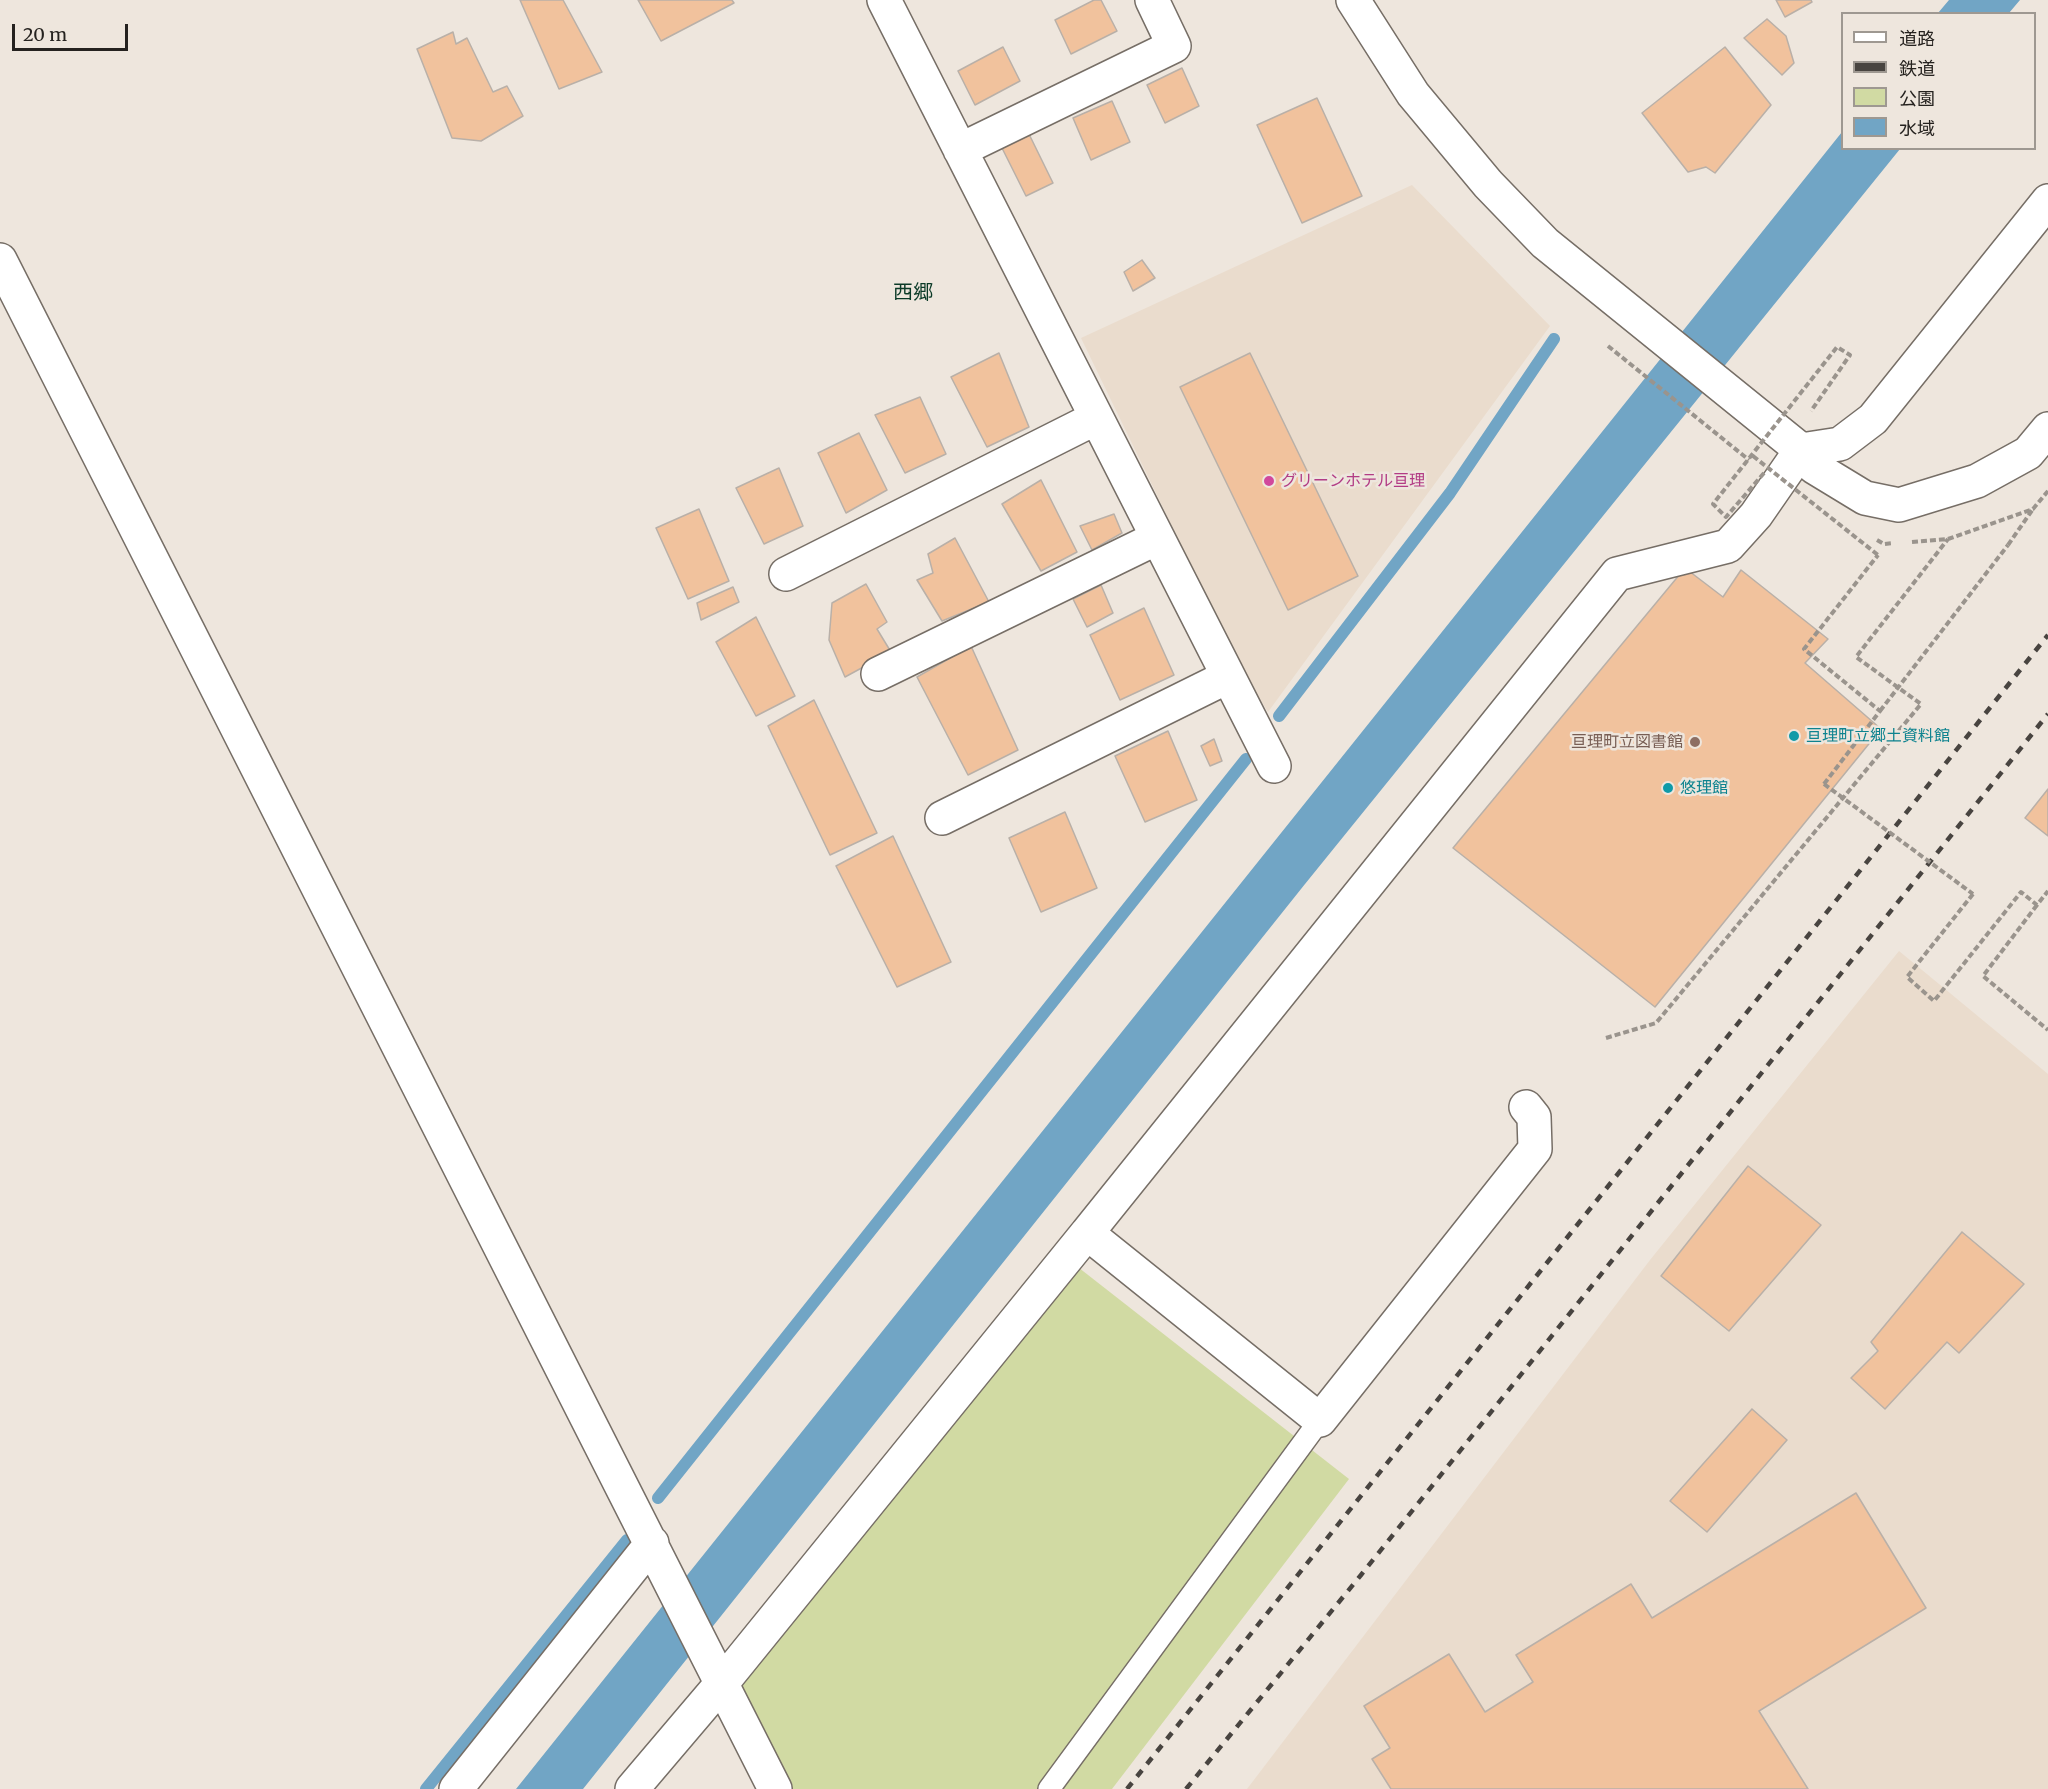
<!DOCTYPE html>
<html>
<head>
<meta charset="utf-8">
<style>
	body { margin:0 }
	#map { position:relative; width:2048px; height:1789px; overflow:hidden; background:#eee6dd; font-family:Merriweather,"Noto Sans JP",serif }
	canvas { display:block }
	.legend { position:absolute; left:1841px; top:12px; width:195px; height:138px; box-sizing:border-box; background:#eee6dd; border:2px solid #9e9891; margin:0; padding:8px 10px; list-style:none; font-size:18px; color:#25221f }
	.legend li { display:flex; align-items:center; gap:12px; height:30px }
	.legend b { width:30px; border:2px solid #9e9891 }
	.scale { position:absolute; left:12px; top:24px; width:116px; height:27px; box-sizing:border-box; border:3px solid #25221f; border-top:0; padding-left:8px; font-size:18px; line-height:21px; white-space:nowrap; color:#25221f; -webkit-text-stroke:4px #eee6dd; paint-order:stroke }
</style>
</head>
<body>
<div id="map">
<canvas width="2048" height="1789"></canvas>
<ul class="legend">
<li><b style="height:8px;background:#fff"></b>道路</li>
<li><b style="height:8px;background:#484440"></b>鉄道</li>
<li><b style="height:16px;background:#d1daa3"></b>公園</li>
<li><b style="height:16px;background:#71a5c5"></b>水域</li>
</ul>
<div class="scale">20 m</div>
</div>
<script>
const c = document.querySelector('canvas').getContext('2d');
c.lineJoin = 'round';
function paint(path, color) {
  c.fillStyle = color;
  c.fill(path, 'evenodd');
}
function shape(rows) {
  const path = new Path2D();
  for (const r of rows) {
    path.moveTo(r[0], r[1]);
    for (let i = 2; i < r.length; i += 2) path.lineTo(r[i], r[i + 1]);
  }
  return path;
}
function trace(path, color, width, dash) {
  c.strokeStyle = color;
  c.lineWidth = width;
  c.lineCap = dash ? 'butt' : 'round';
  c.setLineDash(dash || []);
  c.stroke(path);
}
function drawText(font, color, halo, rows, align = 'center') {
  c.font = font + ' Merriweather,"Noto Sans JP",serif';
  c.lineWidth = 5;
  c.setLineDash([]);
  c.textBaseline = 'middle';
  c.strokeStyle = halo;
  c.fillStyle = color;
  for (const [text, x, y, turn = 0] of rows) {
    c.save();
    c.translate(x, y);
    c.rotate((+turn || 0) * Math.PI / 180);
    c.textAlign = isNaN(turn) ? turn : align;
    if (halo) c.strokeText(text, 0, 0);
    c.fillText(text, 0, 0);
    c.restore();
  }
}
paint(shape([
	[1412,185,1550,326,1268,712,1241,669,1081,338],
	[1899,951,2048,1074,2048,1789,1247,1789,1650,1260]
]), '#eadccd');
paint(shape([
	[1074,1264,1349,1479,1112,1789,791,1789,736,1683]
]), '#d1daa3');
paint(shape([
	[1949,0,2020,0,2009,13,1938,13],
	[1842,132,1842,148,1900,149,1305,884,583,1789,516,1789]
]), '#71a5c5');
trace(shape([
	[1279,716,1450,493,1554,339],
	[658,1498,1246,759],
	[426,1789,627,1540]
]), '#71a5c5', 12);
const building = shape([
	[520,0,563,0,602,72,559,89,520,0],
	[638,0,732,0,734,3,661,41,638,0],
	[1094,0,1101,0,1117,31,1071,54,1055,20,1094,0],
	[1776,0,1811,0,1812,2,1785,17,1776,0],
	[1767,19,1786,36,1794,63,1782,75,1744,38,1767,19],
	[453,32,456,44,467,38,493,92,507,86,523,116,481,141,452,138,417,49,453,32],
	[1003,47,1020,81,975,105,958,71,1003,47],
	[1725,47,1771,105,1715,173,1706,167,1688,172,1642,113,1725,47],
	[1182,68,1199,106,1165,123,1147,85,1182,68],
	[1317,98,1362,196,1302,223,1257,125,1317,98],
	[1112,101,1130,142,1091,160,1073,118,1112,101],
	[1027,130,1053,183,1026,196,1000,144,1027,130],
	[1142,260,1155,278,1133,291,1124,272,1142,260],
	[999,353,1029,427,987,447,951,377,999,353],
	[1250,353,1358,576,1288,610,1180,387,1250,353],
	[920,397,946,454,905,473,875,415,920,397],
	[859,433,887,490,846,513,818,453,859,433],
	[779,468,803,526,764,544,736,488,779,468],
	[1041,480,1077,552,1041,571,1002,504,1041,480],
	[699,509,729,581,688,599,656,528,699,509],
	[1114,514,1122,533,1092,550,1080,526,1114,514],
	[955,538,989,602,942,621,917,580,933,573,928,554,955,538],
	[1685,568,1723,597,1741,570,1828,639,1805,663,1881,729,1655,1007,1453,848,1685,568],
	[866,584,887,622,877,629,891,652,845,677,829,640,832,603,866,584],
	[1101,585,1113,613,1087,627,1073,599,1101,585],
	[733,587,739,602,701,620,697,603,733,587],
	[1144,608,1174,675,1120,700,1090,635,1144,608],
	[756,617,795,696,756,716,716,642,756,617],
	[971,646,1018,750,968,775,917,677,971,646],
	[814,700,877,833,830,855,768,726,814,700],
	[1168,731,1197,800,1145,822,1115,756,1168,731],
	[1214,739,1222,761,1210,766,1201,746,1214,739],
	[2048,789,2048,836,2025,818,2048,789],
	[1065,812,1097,888,1041,912,1009,838,1065,812],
	[893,836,951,962,897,987,836,866,893,836],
	[1748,1166,1821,1225,1729,1331,1661,1276,1748,1166],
	[1962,1232,2024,1284,1959,1353,1947,1342,1885,1409,1851,1378,1878,1351,1871,1342,1962,1232],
	[1752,1409,1787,1440,1707,1532,1670,1501,1752,1409],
	[1856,1493,1926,1608,1759,1711,1808,1789,1391,1789,1372,1759,1390,1748,1364,1706,1449,1654,1485,1712,1533,1682,1516,1655,1631,1584,1652,1618,1856,1493]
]);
paint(building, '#f1c29d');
trace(building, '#b9b0a8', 1.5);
const lane = shape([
	[1049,1789,1320,1420]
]);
const street = shape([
	[884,0,1274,766],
	[960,150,1174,46,1152,0],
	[0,260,775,1789],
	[1801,450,1814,467,1865,498,1899,505,1977,481,2028,453,2048,429],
	[786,574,1096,418],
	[878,674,1157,538],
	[942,818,1227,677],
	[1526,1107,1534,1117,1535,1149,1320,1420,1087,1233,1617,574,1728,546,1756,515,1801,450,1840,444,1873,419,2048,201],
	[456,1789,652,1543],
	[632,1789,722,1683,1087,1233]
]);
const secondary = shape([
	[1353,0,1413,94,1488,184,1545,243,1801,450]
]);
trace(lane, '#766e66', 24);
trace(street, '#766e66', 36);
trace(secondary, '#766e66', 36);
trace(shape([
	[1608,346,1749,460],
	[1877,540,1884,544,1893,543],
	[1912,542,1948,539,2033,509,2048,491],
	[2008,545,2033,509],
	[1824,784,1880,711,1804,649,1878,555],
	[1973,894,1907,977,1934,1001,2021,892,2037,905,2048,891],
	[2037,905,1983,976,2048,1030],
	[1606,1038,1656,1023,1921,704,1856,657,1948,539]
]), '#9a948d', 4, [6, 3]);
trace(lane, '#fff', 21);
trace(street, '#fff', 33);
trace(secondary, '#fff', 33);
trace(shape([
	[1127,1789,2048,635],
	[1186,1789,1361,1575,2048,714]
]), '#484440', 4.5, [8, 8]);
trace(shape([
	[1753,456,1878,555],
	[1764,473,1726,517,1713,504,1837,347,1850,355,1811,411],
	[1880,711,2008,545],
	[1824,784,1973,894]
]), '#9a948d', 4, [6, 3]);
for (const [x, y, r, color] of [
	[1269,481,6,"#d1479c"],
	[1794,736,6,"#0f9aa8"],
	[1695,742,6,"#8d6e63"],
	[1668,788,6,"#0f9aa8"]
]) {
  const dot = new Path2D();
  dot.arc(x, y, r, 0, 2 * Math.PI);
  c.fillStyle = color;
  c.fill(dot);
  trace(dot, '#eee6dd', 2);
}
drawText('16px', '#b23c85', '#eee6dd', [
	["グリーンホテル亘理",1281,481]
], 'left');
drawText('16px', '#0d838f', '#eee6dd', [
	["亘理町立郷土資料館",1806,736],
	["悠理館",1680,788]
], 'left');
drawText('16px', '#785e54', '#eee6dd', [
	["亘理町立図書館",1683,742]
], 'right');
drawText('20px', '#0b3a27', '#eee6dd', [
	["西郷",913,293]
]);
</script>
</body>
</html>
